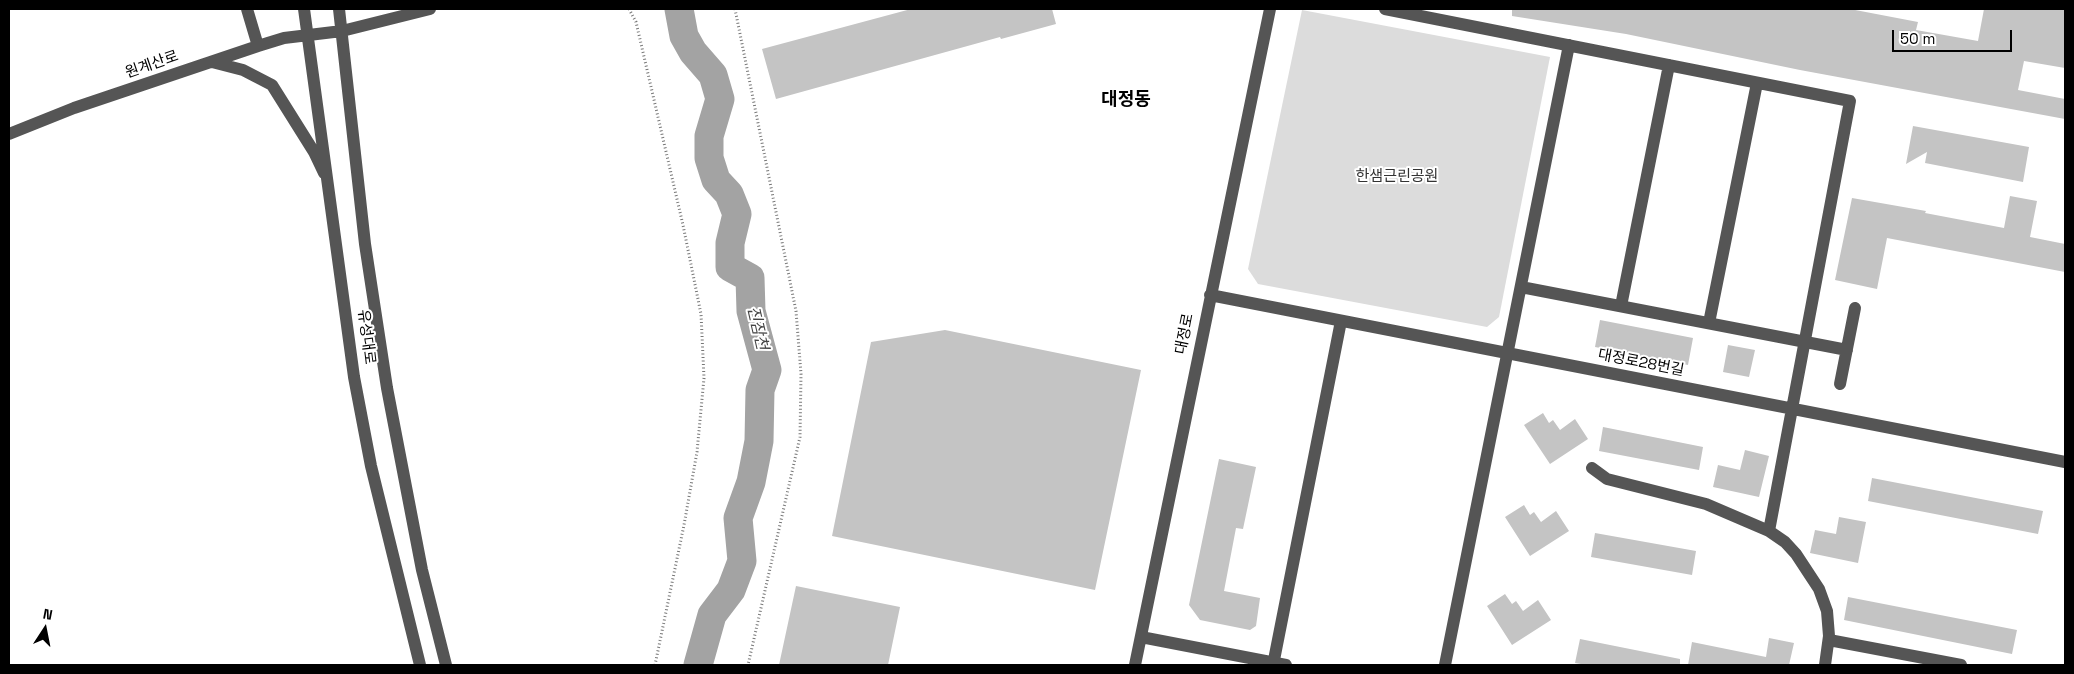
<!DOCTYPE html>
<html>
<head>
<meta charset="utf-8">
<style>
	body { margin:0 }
	#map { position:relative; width:2074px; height:674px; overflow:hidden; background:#fff; font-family:"Space Grotesk",sans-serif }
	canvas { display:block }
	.frame { position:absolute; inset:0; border:10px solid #000; pointer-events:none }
	.north { position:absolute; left:20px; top:604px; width:50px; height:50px; -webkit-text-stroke:4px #fff; paint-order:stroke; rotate:11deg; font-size:14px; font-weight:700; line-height:20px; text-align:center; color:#000 }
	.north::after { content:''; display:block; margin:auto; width:18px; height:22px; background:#000; clip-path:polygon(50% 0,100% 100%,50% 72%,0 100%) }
	.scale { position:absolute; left:1892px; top:30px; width:120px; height:22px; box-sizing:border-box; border:2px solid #000; border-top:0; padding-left:6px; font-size:15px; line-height:18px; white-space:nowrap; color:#000; -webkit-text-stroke:4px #fff; paint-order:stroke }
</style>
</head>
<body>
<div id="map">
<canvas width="2074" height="674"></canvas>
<div class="frame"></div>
<div class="north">N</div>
<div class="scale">50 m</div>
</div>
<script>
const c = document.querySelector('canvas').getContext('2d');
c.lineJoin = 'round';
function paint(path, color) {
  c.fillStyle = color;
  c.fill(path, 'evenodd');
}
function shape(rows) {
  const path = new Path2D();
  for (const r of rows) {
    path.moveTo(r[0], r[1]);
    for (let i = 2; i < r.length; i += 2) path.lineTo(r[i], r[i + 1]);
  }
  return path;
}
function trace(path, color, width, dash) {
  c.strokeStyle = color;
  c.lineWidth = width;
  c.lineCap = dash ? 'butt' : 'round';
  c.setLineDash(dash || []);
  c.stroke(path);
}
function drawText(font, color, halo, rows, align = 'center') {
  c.font = font + ' "Space Grotesk","Noto Sans KR",sans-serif';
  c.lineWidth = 4;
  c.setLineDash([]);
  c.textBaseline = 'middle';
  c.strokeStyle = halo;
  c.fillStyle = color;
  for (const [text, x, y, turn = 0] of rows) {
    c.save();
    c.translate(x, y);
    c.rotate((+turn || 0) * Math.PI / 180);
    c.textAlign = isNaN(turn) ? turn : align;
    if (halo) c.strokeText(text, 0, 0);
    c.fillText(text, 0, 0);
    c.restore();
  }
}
paint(shape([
	[1302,10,1550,57,1499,317,1487,327,1258,284,1248,269]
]), '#dcdcdc');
trace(shape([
	[679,9,684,36,693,52,713,75,720,99,709,136,709,158,716,180,729,194,737,214,730,243,730,267,750,278,751,311,767,370,760,390,759,441,751,482,738,518,742,561,731,590,712,615,698,665]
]), '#a3a3a3', 29);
paint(shape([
	[911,9,1052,9,1056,24,1001,39,1000,37,776,99,762,49],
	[1512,9,1850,9,1918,22,1916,30,1978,41,1984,9,2065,9,2065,68,2024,61,2018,90,2065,99,2065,119,1800,70,1626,34,1512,16],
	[1913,126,2029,147,2023,182,1925,163,1927,152,1906,164],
	[2010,196,2037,201,2030,237,2065,244,2065,272,1887,238,1877,289,1835,280,1852,198,1926,211,1925,213,2004,228],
	[1600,320,1693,338,1688,365,1595,347],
	[945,330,1141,370,1095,590,832,536,871,342],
	[1728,345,1755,350,1749,377,1723,372],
	[1543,413,1549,423,1553,420,1560,430,1575,419,1588,439,1550,464,1524,425],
	[1603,427,1703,447,1699,470,1599,451],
	[1745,450,1769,456,1759,497,1713,487,1718,465,1740,470],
	[1219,459,1256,467,1243,529,1236,528,1224,591,1260,598,1256,626,1250,630,1200,620,1189,605],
	[1872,478,2043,511,2038,534,1868,501],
	[1524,505,1530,515,1534,512,1541,522,1556,511,1569,531,1530,556,1505,517],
	[1839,517,1866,522,1858,563,1810,553,1815,530,1836,534],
	[1595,533,1696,551,1692,575,1591,557],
	[796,586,900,607,888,665,779,665],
	[1505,594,1512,604,1516,601,1523,611,1538,600,1551,620,1512,645,1487,606],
	[1848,597,2017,630,2012,654,1844,620],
	[1769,638,1794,643,1789,665,1688,665,1692,642,1766,657],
	[1580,639,1680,659,1680,665,1587,665,1575,663]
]), '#c4c4c4');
trace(shape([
	[629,9,636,22,683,225,701,314,704,378,697,452,684,525,655,665],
	[735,9,796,311,801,374,800,437,748,665]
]), '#777', 3, [1, 2.5]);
trace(shape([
	[247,9,258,46],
	[304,9,354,377,371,466,420,665],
	[339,9,365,244,387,388,422,570,446,665],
	[1385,9,1850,101,1769,531,1785,542,1796,554,1819,589,1827,611,1829,636,1825,665],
	[212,62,243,70,272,85,314,152,324,173],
	[9,134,74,108,258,46,284,38,342,31,430,9],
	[1521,287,1847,350],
	[1210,295,2065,462],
	[1621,306,1669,65],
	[1709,323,1757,83],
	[1840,384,1855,308],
	[1592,468,1607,479,1706,504,1769,531],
	[1141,637,1286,665],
	[1829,640,1961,665],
	[1135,665,1270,9],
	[1273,665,1341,321],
	[1445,665,1569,45]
]), '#555', 12);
drawText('15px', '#000', '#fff', [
	["원계산로",152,65,-19],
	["대정로",1185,334,-79],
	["유성대로",366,337,83],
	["대정로28번길",1641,363,11]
]);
drawText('15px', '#333', '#fff', [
	["한샘근린공원",1397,177]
]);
drawText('italic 16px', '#444', '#fff', [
	["진잠천",757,328,77]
]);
drawText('bold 18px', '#000', '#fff', [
	["대정동",1126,100]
]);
</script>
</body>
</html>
